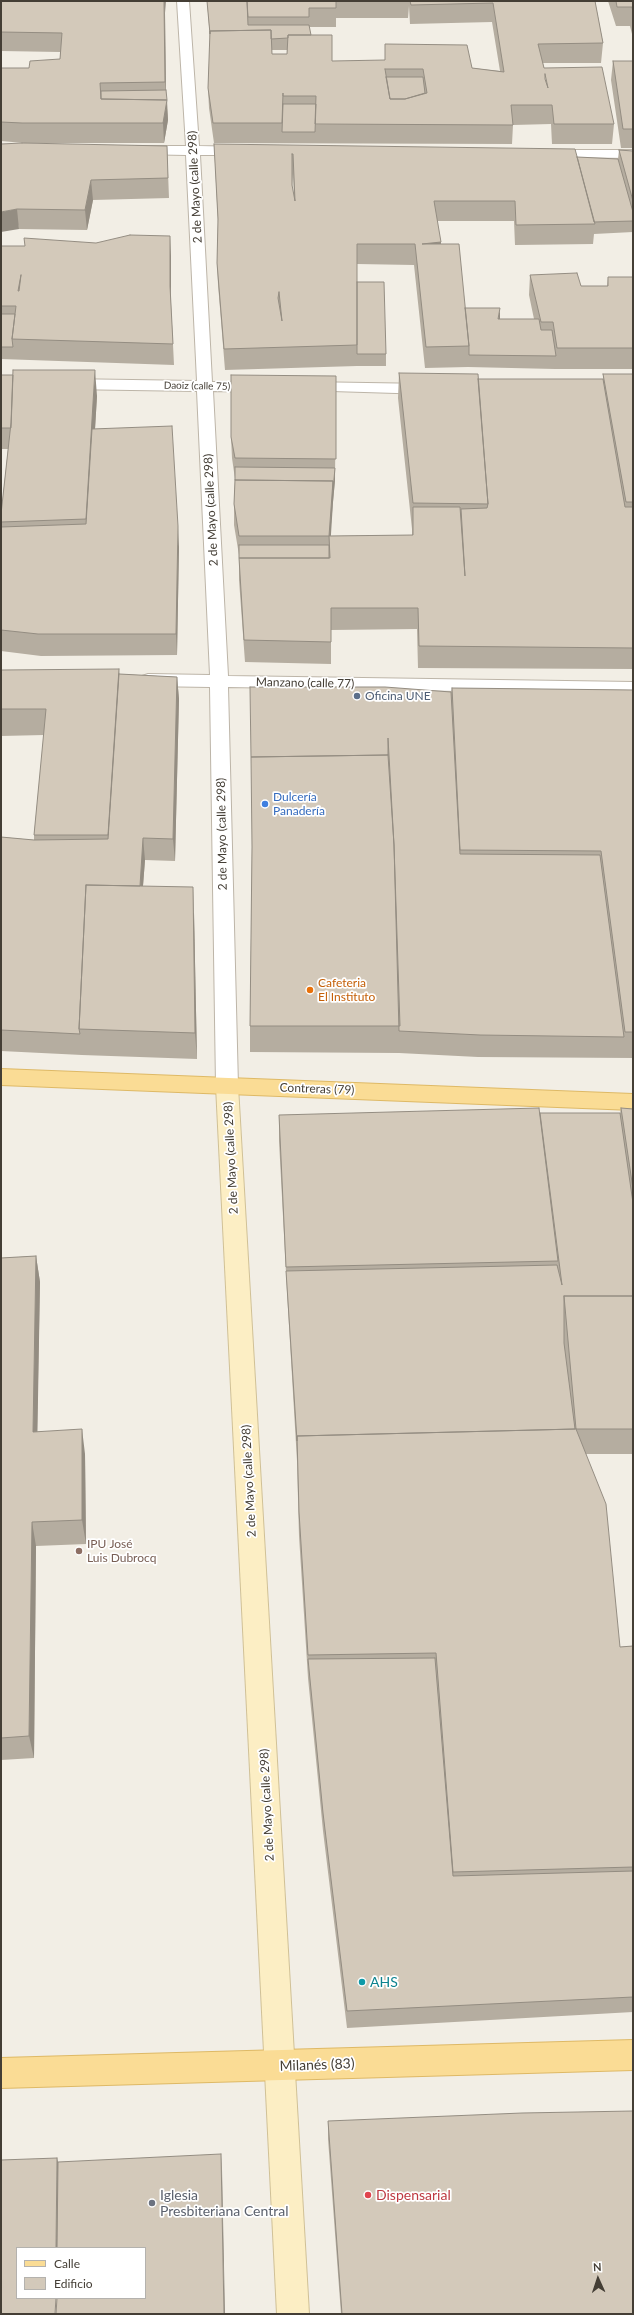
<!DOCTYPE html>
<html>
<head>
<meta charset="utf-8">
<style>
	body { margin:0 }
	#map { position:relative; width:634px; height:2315px; overflow:hidden; background:#f2eee5; font-family:Lato,sans-serif }
	canvas { display:block }
	.frame { position:absolute; inset:0; border:2px solid #443e35; pointer-events:none }
	.legend { position:absolute; left:16px; top:2247px; width:130px; height:52px; box-sizing:border-box; background:#fff; border:1px solid #b4b2ae; margin:0; padding:5px 7px; list-style:none; font-size:12px; color:#443e35 }
	.legend li { display:flex; align-items:center; gap:8px; height:20px }
	.legend b { width:20px; border:1px solid #b4b2ae }
	.north { position:absolute; left:578px; top:2259px; width:40px; height:40px; -webkit-text-stroke:3px #fff; paint-order:stroke; rotate:357deg; font-size:11px; font-weight:700; line-height:16px; text-align:center; color:#443e35 }
	.north::after { content:''; display:block; margin:auto; width:14px; height:18px; background:#443e35; clip-path:polygon(50% 0,100% 100%,50% 72%,0 100%) }
</style>
</head>
<body>
<div id="map">
<canvas width="634" height="2315"></canvas>
<div class="frame"></div>
<ul class="legend">
<li><b style="height:5px;background:#fadc95"></b>Calle</li>
<li><b style="height:11px;background:#d3c9ba"></b>Edificio</li>
</ul>
<div class="north">N</div>
</div>
<script>
const c = document.querySelector('canvas').getContext('2d');
c.lineJoin = 'round';
function shape(rows) {
  const path = new Path2D();
  for (const r of rows) {
    path.moveTo(r[0], r[1]);
    for (let i = 2; i < r.length; i += 2) path.lineTo(r[i], r[i + 1]);
  }
  return path;
}
function trace(path, color, width, dash) {
  c.strokeStyle = color;
  c.lineWidth = width;
  c.lineCap = dash ? 'butt' : 'round';
  c.setLineDash(dash || []);
  c.stroke(path);
}
function paint(path, color) {
  c.fillStyle = color;
  c.fill(path, 'evenodd');
}
function drawText(font, color, halo, rows, align = 'center') {
  c.font = font + ' Lato,sans-serif';
  c.lineWidth = 3.5;
  c.setLineDash([]);
  c.textBaseline = 'middle';
  c.strokeStyle = halo;
  c.fillStyle = color;
  for (const [text, x, y, turn = 0] of rows) {
    c.save();
    c.translate(x, y);
    c.rotate((+turn || 0) * Math.PI / 180);
    c.textAlign = isNaN(turn) ? turn : align;
    if (halo) c.strokeText(text, 0, 0);
    c.fillText(text, 0, 0);
    c.restore();
  }
}
const minor = shape([
	[177,1,189,1,199,146,244,147,251,151,244,155,200,155,212,382,260,382,266,384,268,387,266,390,260,392,213,391,228,676,633,682,633,694,228,687,238,1086,235,1092,227,1094,219,1092,216,1086,210,687,148,686,142,684,139,680,142,676,148,674,210,675,197,391,66,389,60,387,58,384,60,381,66,379,197,381,186,155,136,154,129,150,136,146,186,146,177,1],
	[546,150,633,150,633,158,541,157,539,154,541,151,546,150],
	[306,382,428,384,434,386,436,389,434,392,428,394,300,390,298,387,300,384,306,382]
]);
const secondary = shape([
	[227,1078,235,1080,238,1086,309,2314,277,2314,216,1086,219,1080,227,1078]
]);
const primary = shape([
	[1,1069,633,1094,633,1110,1,1085,1,1069],
	[633,2040,633,2070,1,2088,1,2058,633,2040]
]);
trace(minor, '#bdb5a8', 2);
trace(secondary, '#d0c096', 2);
trace(primary, '#deb966', 2);
paint(minor, '#fff');
paint(secondary, '#fceec4');
paint(primary, '#fadc95');
paint(shape([
	[1,1,165,13,166,96,168,120,164,143,24,143,1,141,1,68,29,68,60,59,60,52,1,51],
	[207,1,595,1,603,43,601,63,543,63,544,68,614,124,612,144,552,144,551,124,513,125,512,144,214,143,209,108,208,88,210,39],
	[409,6,410,24,492,22,500,71,472,68,332,61,311,35,309,27,336,27,336,18,408,18],
	[272,50,287,50,287,54,272,54],
	[545,74,548,87,547,87,545,79],
	[608,1,633,1,633,38,630,26,616,26],
	[613,61,633,61,633,148,621,148,611,80],
	[1,144,167,146,169,198,93,200,87,230,19,229],
	[214,144,618,159,619,150,633,151,633,232,594,234,593,244,515,245,514,221,437,221,441,244,465,308,500,319,534,319,529,295,530,275,581,286,607,286,608,277,633,277,633,369,555,369,468,367,425,368,414,265,357,264,357,282,386,354,386,366,357,366,225,370,218,284,217,263,218,223],
	[293,174,294,197,292,188],
	[1,246,171,256,171,303,174,365,1,359],
	[399,373,478,379,603,379,603,374,633,374,633,669,418,668,417,629,331,630,331,664,245,662,239,580,239,555,234,525,234,504,235,479,232,458,231,437,336,376,335,480,333,502,330,536,412,535,412,529,398,398],
	[1,375,97,396,95,429,179,547,177,655,41,656,1,651,1,514,8,449,1,449],
	[1,670,119,674,177,677,179,699,175,861,145,860,143,886,194,913,197,1059,82,1055,1,1051,1,837,34,840,34,835,44,735,1,736],
	[452,688,633,690,633,1058,478,1057,399,1053,250,1052,250,1026,252,847,451,692],
	[621,1108,633,1109,633,1454,586,1454,620,1647,633,1646,633,2012,347,2028,323,1831,308,1678,299,1536,297,1461,287,1292,279,1141,279,1115,620,1113],
	[36,1256,40,1282,37,1432,85,1454,86,1544,36,1546,34,1758,1,1760,1,1258],
	[328,2121,633,2314,341,2314,328,2139]
]), '#b5ada0');
paint(shape([
	[164,1,166,1,165,13,166,102,165,82],
	[167,100,168,120,164,143,163,123],
	[91,180,93,200,87,230,85,210],
	[17,209,19,229,1,232,1,212],
	[170,236,171,256,171,306,170,286],
	[441,242,440,262,422,244],
	[500,308,500,320,498,319],
	[95,370,97,396,88,545,86,519],
	[335,468,335,480,333,502,330,550,329,536,333,481],
	[178,526,179,547,177,655,176,634],
	[119,669,121,695,110,861,108,835],
	[177,677,179,699,175,861,173,839],
	[143,838,145,860,141,911,140,889],
	[193,887,194,913,197,1059,195,1033],
	[36,1256,40,1282,37,1457,33,1432],
	[82,1429,85,1454,86,1544,82,1520],
	[32,1522,36,1546,34,1758,29,1736],
	[221,2154,222,2169,225,2314,224,2314],
	[57,2158,62,2176,61,2248,56,2248]
]), '#948d82');
const building = shape([
	[1,1,164,1,165,82,100,83,101,99,167,100,163,123,22,123,1,122,1,68,29,68,30,61,60,59,62,33,1,32,1,1],
	[207,1,247,1,248,25,309,25,311,35,288,35,288,38,271,39,271,30,210,31,210,34,207,1],
	[247,1,336,1,336,8,309,8,309,17,248,17,247,1],
	[410,1,595,1,603,43,538,44,544,68,602,67,614,124,554,124,552,105,511,105,513,125,315,124,316,96,283,96,283,93,282,123,213,123,208,88,210,31,271,30,272,54,287,54,288,35,332,35,332,61,385,60,385,44,467,45,472,68,504,72,493,3,411,5,410,1],
	[385,69,423,69,427,93,405,99,390,99,385,69],
	[545,74,548,88,545,79,545,74],
	[616,1,633,1,633,12,632,7,617,7,616,1],
	[613,61,633,61,633,129,623,129,613,61],
	[386,77,423,77,425,93,405,99,390,99,386,77],
	[166,90,167,100,101,99,101,91,166,90],
	[283,104,316,104,315,132,282,132,283,104],
	[22,143,167,146,168,178,91,180,85,210,17,209,1,212,1,144,22,143],
	[214,144,575,149,595,224,516,225,515,201,434,201,441,242,422,244,459,244,469,346,426,347,415,244,357,244,357,345,224,349,217,263,218,219,214,144],
	[292,154,293,154,295,201,292,185,292,154],
	[279,292,282,321,278,298,279,292],
	[619,150,633,151,633,201,619,150],
	[577,157,618,159,633,212,633,221,594,222,577,157],
	[130,235,170,236,170,286,173,344,12,339,16,306,1,306,1,246,25,246,24,238,96,243,130,235],
	[21,275,19,291,18,291,21,275],
	[577,273,581,286,608,286,608,277,633,277,633,348,557,348,553,322,541,322,530,275,577,273],
	[357,282,384,282,386,354,357,354,357,282],
	[465,308,500,308,498,319,539,319,541,330,552,330,556,356,469,355,469,346,465,308],
	[1,314,15,314,12,339,13,347,1,347,1,314],
	[13,370,95,370,86,519,1,522,1,514,11,423,13,370],
	[399,373,478,374,488,504,413,503,399,373],
	[603,374,633,374,633,502,626,502,603,374],
	[1,375,13,375,11,428,1,428,1,375],
	[231,375,336,376,336,459,235,458,231,437,231,375],
	[478,379,603,379,625,507,633,507,633,648,419,646,418,608,331,608,331,642,244,640,239,558,330,558,329,536,413,535,413,507,460,507,465,576,461,509,487,508,488,504,478,379],
	[172,426,178,526,176,634,38,634,1,630,1,527,86,524,92,429,172,426],
	[235,467,335,468,333,490,333,481,235,480,235,467],
	[235,480,333,481,329,536,239,536,234,504,235,480],
	[239,545,329,545,329,558,239,558,239,545],
	[119,669,108,835,34,835,46,709,1,709,1,670,119,669],
	[119,674,177,677,173,839,143,838,140,886,86,885,79,1029,80,1034,1,1030,1,837,34,840,108,839,119,674],
	[250,687,385,687,451,692,460,854,600,855,624,1037,480,1035,399,1031,394,845,388,738,388,755,251,757,250,687],
	[452,688,633,690,633,1032,625,1032,601,851,460,850,452,688],
	[388,755,394,845,400,1026,250,1026,252,847,251,757,388,755],
	[86,885,193,887,195,1033,79,1029,86,885],
	[539,1108,558,1261,286,1267,279,1115,539,1108],
	[621,1108,633,1109,633,1189,621,1108],
	[540,1113,620,1113,633,1203,633,1296,564,1296,564,1343,575,1429,297,1436,297,1441,286,1271,557,1265,562,1285,540,1113],
	[36,1256,33,1432,82,1429,82,1520,32,1522,29,1736,1,1738,1,1258,36,1256],
	[564,1296,633,1296,633,1429,576,1429,564,1296],
	[576,1429,606,1504,620,1647,633,1646,633,1867,453,1872,436,1653,308,1655,299,1512,297,1436,576,1429],
	[435,1658,453,1876,633,1871,633,1997,347,2011,323,1813,308,1659,435,1658],
	[633,2111,633,2314,342,2314,328,2121,522,2113,633,2111],
	[221,2154,224,2314,56,2314,57,2298,145,2298,145,2248,57,2248,58,2162,221,2154],
	[57,2158,56,2248,17,2248,17,2298,56,2298,55,2314,1,2314,1,2160,57,2158]
]);
paint(building, '#d3c9ba');
trace(building, '#948d82', 1);
for (const [x, y, r, color] of [
	[357,696,4,"#5c6f8a"],
	[265,804,4,"#3f7fe0"],
	[310,990,4,"#e8710a"],
	[79,1551,4,"#8d6e63"],
	[362,1982,4,"#0f9aa8"],
	[368,2195,4,"#e0444e"],
	[152,2203,4,"#6b7280"]
]) {
  const dot = new Path2D();
  dot.arc(x, y, r, 0, 2 * Math.PI);
  c.fillStyle = color;
  c.fill(dot);
  trace(dot, '#fff', 1.5);
}
drawText('10px', '#443e35', '#fff', [
	["Daoiz (calle 75)",197,386,1]
]);
drawText('12px', '#443e35', '#fff', [
	["2 de Mayo (calle 298)",195,187,-93],
	["2 de Mayo (calle 298)",211,510,-93],
	["Manzano (calle 77)",305,683,1],
	["2 de Mayo (calle 298)",222,834,-91],
	["Contreras (79)",317,1089,2],
	["2 de Mayo (calle 298)",231,1158,-93],
	["2 de Mayo (calle 298)",249,1481,-93],
	["2 de Mayo (calle 298)",267,1805,-93]
]);
drawText('12px', '#4e5e75', '#fff', [
	["Oficina UNE",365,696]
], 'left');
drawText('12px', '#366cbe', '#fff', [
	["Dulcería",273,797],
	["Panadería",273,811]
], 'left');
drawText('12px', '#c56008', '#fff', [
	["Cafeteria",318,983],
	["El Instituto",318,997]
], 'left');
drawText('12px', '#785e54', '#fff', [
	["IPU José",87,1544],
	["Luis Dubrocq",87,1558]
], 'left');
drawText('14px', '#0d838f', '#fff', [
	["AHS",370,1982]
], 'left');
drawText('14px', '#443e35', '#fff', [
	["Milanés (83)",317,2065,-2]
]);
drawText('14px', '#5b616d', '#fff', [
	["Iglesia",160,2195],
	["Presbiteriana Central",160,2211]
], 'left');
drawText('14px', '#be3a42', '#fff', [
	["Dispensarial",376,2195]
], 'left');
</script>
</body>
</html>
